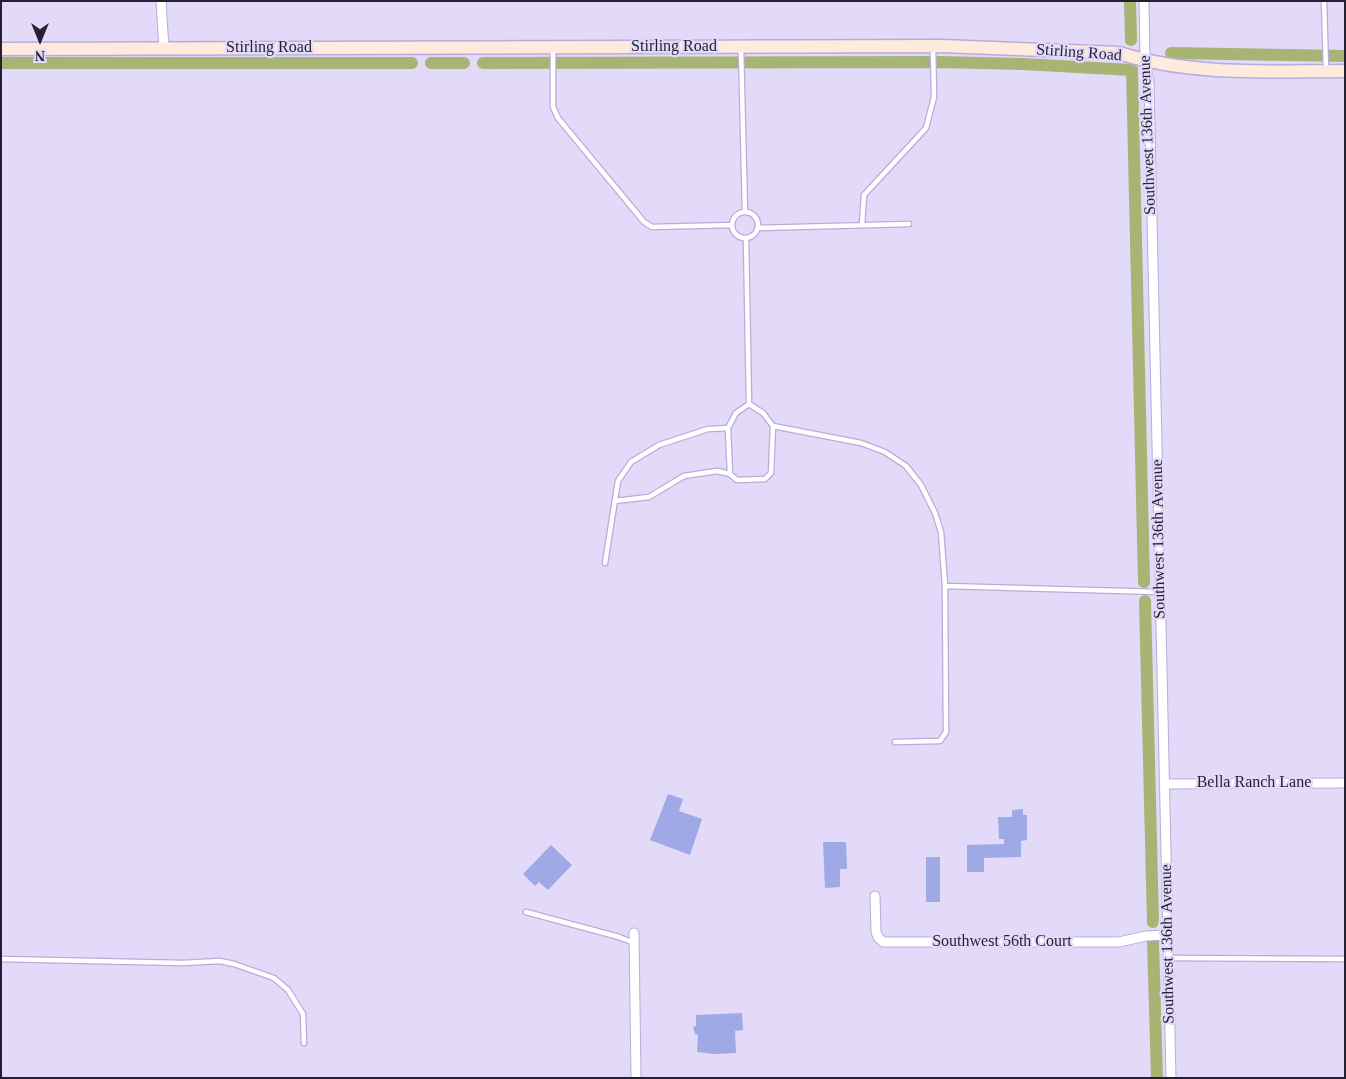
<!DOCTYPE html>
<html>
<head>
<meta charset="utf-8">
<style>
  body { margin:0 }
  #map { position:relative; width:1346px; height:1079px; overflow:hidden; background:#e2daf8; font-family:"Times New Roman",serif }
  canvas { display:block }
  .frame { position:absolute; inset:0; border:2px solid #241f31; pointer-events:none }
  .north { position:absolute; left:15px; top:15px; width:50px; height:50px; -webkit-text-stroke:4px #e2daf8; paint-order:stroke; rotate:180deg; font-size:14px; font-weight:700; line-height:20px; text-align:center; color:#241f31 }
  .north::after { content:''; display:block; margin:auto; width:18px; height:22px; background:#241f31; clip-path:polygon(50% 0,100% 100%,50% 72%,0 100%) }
</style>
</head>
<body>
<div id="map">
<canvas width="1346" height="1079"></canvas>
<div class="frame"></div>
<div class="north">N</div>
</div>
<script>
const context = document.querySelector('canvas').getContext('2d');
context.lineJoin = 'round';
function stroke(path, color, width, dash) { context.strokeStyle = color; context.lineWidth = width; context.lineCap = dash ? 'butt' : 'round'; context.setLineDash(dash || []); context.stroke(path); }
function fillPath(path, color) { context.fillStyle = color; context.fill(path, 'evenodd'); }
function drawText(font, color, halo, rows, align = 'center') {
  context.font = font + ' "Times New Roman",serif'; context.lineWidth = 4.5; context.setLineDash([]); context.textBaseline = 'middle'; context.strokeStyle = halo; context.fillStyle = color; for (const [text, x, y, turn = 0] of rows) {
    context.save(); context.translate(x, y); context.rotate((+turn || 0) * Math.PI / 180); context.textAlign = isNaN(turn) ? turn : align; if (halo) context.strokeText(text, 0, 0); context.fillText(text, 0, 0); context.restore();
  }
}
stroke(new Path2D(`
  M 1130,1 L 1131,40
  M 1171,53 L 1345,56
  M 1,63 L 412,63
  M 431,63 L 464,63
  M 483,63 L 939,62 L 1023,64 L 1132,70 L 1144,582
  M 1145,601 L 1153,922
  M 1153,941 L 1157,1078`), '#a8b473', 12);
fillPath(new Path2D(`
  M 668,794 L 683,799 L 679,811 L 702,819 L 690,855 L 650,840 Z
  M 1023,809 L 1023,815 L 1027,815 L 1027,840 L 1021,841 L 1021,857 L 984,858 L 984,872 L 967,872 L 967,845 L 1004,844 L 1004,839 L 999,839 L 998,817 L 1012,817 L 1012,810 Z
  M 823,842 L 846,842 L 847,869 L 840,869 L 840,887 L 825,888 Z
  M 551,845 L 572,865 L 548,890 L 539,882 L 535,886 L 523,874 Z
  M 926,857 L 940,857 L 940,902 L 926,902 Z
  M 742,1013 L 743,1030 L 735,1031 L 736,1053 L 714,1054 L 697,1052 L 698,1035 L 695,1034 L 693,1027 L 696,1026 L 696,1015 Z`), '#9fa9e5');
const lane = new Path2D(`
  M 1324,1 L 1326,70
  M 553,48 L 553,107 L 558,118 L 644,222 L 652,227 L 732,225
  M 741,49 L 745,212
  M732 225a13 13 0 1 1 26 0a13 13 0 1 1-26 0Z
  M 862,224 L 864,195 L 926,128 L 934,97 L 933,48
  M 758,228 L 909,224
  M 746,238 L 749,404
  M 749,404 L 763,413 L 773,426 L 771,473 L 765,479 L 737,480 L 730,474 L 728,428 L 736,413 Z
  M 773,426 L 861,443 L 885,452 L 906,466 L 921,485 L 935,513 L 941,532 L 945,586
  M 615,501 L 649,497 L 684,476 L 717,471 L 730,474
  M 605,563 L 618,481 L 631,462 L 659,445 L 708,429 L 728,428
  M 895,742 L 940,741 L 946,732 L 945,586 L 1160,592
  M 526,912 L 619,937 L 634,943
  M 1168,958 L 1345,959
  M 1,959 L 183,963 L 220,961 L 234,964 L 274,978 L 288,990 L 303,1014 L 304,1043`);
const street = new Path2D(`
  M 161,1 L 164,49
  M 1144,1 L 1145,61 L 1149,82 L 1171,1078
  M 1164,784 L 1345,783
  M 875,896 L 876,932 L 878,937 L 883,942 L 1119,942 L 1146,936 L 1167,935
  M 634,933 L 636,1078`);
const secondary = new Path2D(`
  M 1,49 L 942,46 L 1119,53 C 1191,76 1270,71 1345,71`);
stroke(lane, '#b9acdc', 7);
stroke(street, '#b9acdc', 11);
stroke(secondary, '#b9acdc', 15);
stroke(lane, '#fff', 4.5);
stroke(street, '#fff', 9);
stroke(secondary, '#feebde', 12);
drawText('16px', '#241f31', '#e2daf8', [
  ["Stirling Road",674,47],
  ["Stirling Road",269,48],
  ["Stirling Road",1079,53,4],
  ["Southwest 136th Avenue",1148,135,-92],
  ["Southwest 136th Avenue",1159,539,-91],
  ["Bella Ranch Lane",1254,783],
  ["Southwest 56th Court",1002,942],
  ["Southwest 136th Avenue",1168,944,-91]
]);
</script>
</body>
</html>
